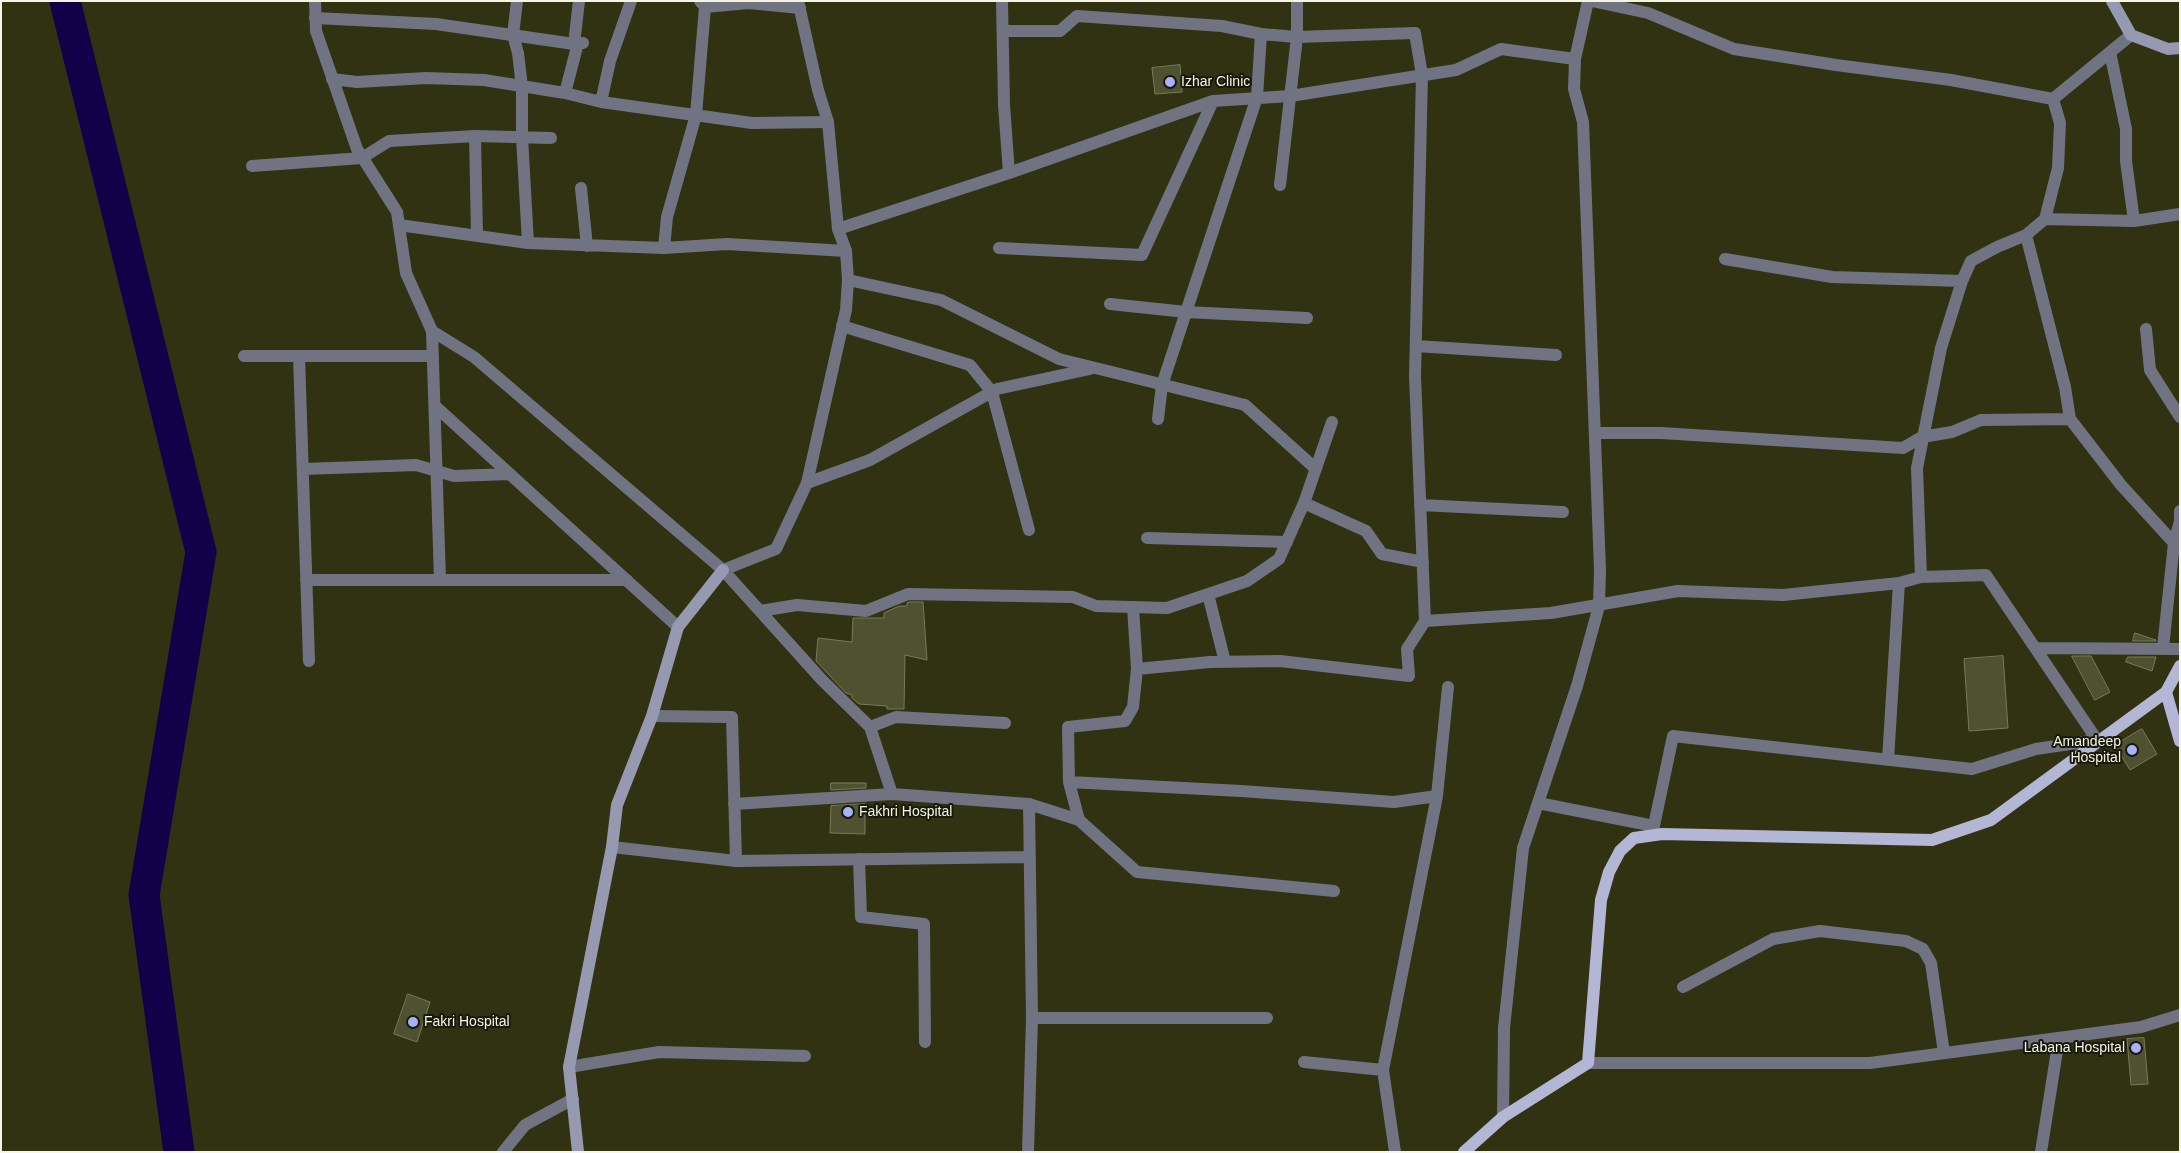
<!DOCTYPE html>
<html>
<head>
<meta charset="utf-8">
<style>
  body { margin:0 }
  #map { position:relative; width:2181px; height:1153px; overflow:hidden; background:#303212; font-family:Arial,sans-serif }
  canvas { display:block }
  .frame { position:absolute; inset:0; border:2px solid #f4f6e3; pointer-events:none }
</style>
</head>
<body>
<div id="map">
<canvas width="2181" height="1153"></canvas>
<div class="frame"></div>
</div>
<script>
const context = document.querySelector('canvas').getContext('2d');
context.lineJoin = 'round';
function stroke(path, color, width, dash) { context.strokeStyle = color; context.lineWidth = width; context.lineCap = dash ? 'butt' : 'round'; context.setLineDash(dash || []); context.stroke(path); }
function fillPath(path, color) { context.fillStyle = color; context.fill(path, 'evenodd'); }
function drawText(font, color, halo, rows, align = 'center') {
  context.font = font + ' Arial,sans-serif'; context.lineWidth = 4; context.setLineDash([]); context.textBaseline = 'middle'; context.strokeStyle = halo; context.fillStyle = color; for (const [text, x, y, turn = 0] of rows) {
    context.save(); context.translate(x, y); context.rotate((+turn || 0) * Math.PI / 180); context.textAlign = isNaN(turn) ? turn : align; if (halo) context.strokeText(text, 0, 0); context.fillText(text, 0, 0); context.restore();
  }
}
stroke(new Path2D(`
  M 65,1 L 201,552 L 144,895 L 179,1152`), '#120149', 31);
const building = new Path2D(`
  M 1180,65 L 1182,92 L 1155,94 L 1152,68 Z
  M 910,602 L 923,602 L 927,660 L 905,655 L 904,709 L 887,709 L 887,706 L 859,704 L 852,698 L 852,695 L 846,693 L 816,661 L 818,638 L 852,642 L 853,618 L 884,618 L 884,613 L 899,606 L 907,606 L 907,603 Z
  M 2135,633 L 2156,640 L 2156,641 L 2133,641 Z
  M 2003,656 L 2008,728 L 1969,731 L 1964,659 Z
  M 2072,656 L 2091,656 L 2110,692 L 2095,700 Z
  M 2128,657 L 2156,657 L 2152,671 L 2126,662 Z
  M 2142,729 L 2157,754 L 2130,770 L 2115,745 Z
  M 831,783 L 866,783 L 866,788 L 831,790 Z
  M 865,804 L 865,834 L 830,833 L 831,806 Z
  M 408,994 L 430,1002 L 417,1042 L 394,1034 Z
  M 2144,1038 L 2148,1084 L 2131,1085 L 2127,1039 Z`);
fillPath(building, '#4f5231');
stroke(building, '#787b59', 1);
stroke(new Path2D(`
  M 517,1 L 513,35 L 518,53 L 522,87 L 522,137 L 528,243
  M 1002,1 L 1004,105 L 1009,173
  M 1592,1 L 1648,13 L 1734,49 L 1836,65 L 1951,80 L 2053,99 L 2131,35
  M 705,7 L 749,3 L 800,8
  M 315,18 L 436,24 L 574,44 L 583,43
  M 1003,31 L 1060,31 L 1077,16 L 1222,26 L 1261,34 L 1297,37 L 1415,33 L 1422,75 L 1415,376 L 1425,621 L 1407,649 L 1409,676 L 1280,661 L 1210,662 L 1137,669 L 1133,607
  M 2110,52 L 2126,129 L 2126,161 L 2134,221
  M 332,79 L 357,82 L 426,78 L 484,80 L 565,93 L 601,102 L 752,123 L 828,122
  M 565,93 L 577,47 L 574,44 L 579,1
  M 2053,99 L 2060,123 L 2058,168 L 2045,219 L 2026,235 L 2065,387 L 2070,419 L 2121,485 L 2174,543
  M 601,102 L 610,61 L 631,1
  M 475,136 L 477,234
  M 252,166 L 362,158 L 389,141 L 475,136 L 551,138
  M 1280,185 L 1297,37 L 1297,1
  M 581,188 L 587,246
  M 2045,219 L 2134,221 L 2180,214
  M 399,225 L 528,243 L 664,248 L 727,244 L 846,251
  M 838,229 L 1009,173 L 1213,101 L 1290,96 L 1456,70 L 1501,49 L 1575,59
  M 664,248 L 667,217 L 696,115 L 705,7 L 700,1
  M 999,248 L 1142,255 L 1213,101
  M 1725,259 L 1832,277 L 1962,281
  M 848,280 L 941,300 L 1059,359 L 1245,405 L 1316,469
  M 1110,304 L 1186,312 L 1307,318
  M 842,326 L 970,365 L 992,392 L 1029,530
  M 2146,329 L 2150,370 L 2180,417
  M 432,331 L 440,580
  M 1416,346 L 1556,355
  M 244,356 L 433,356
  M 299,356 L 309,661
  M 435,406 L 678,627
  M 1158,419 L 1162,385 L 1257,97 L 1261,34
  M 1595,433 L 1661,433 L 1903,448 L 1922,437 L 1952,432 L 1981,420 L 2070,419
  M 303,469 L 416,465 L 454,476 L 510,474
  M 807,483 L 870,460 L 997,389 L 1090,369
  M 1304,503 L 1366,531 L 1382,554 L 1423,562
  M 1420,505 L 1563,512
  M 1147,538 L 1287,542
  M 723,570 L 822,680 L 870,727 L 892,794
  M 1921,577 L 1917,468 L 1941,348 L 1962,281 L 1971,261 L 1997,247 L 2026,235
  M 306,580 L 627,580
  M 1208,594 L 1225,662
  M 760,611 L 797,605 L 866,611 L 908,594 L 1073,597 L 1096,606 L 1167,608 L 1247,581 L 1279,559 L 1304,503 L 1332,422
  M 1425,621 L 1551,613 L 1678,591 L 1783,595 L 1899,583 L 1921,577 L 1986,575 L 2097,740 L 2036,749 L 1972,769 L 1673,736 L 1652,835
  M 2036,648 L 2180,649
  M 2163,648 L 2174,543 L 2180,521 L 2180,511
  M 652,716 L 732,717 L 736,861
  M 870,727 L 896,717 L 1005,723
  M 1888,760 L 1899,583
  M 1069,782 L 1241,791 L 1394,802 L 1437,796
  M 1538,803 L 1654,826
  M 734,804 L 892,794 L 1029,804 L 1079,820 L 1069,782 L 1068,727 L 1125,721 L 1133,707 L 1137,669
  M 1079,820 L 1137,872 L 1334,891
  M 859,859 L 861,917 L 924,924 L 925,1042
  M 1683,987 L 1773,939 L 1820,931 L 1906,941 L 1923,949 L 1931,963 L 1944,1053
  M 1032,1018 L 1267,1018
  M 1304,1062 L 1383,1070
  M 569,1067 L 659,1052 L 805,1056
  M 503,1152 L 525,1125 L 573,1099
  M 1395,1152 L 1383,1070 L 1437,796 L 1448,687
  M 2041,1152 L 2059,1038`), '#727382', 12);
stroke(new Path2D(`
  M 315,1 L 316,31 L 357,149 L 397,212 L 406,273 L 432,331 L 474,357 L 723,570 L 776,549 L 807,483 L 846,310 L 848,280 L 846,251 L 838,229 L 828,122 L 818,90 L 798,1
  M 612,847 L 736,861 L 1030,857
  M 1588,1063 L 1870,1063 L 2141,1027 L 2180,1015
  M 1503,1117 L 1504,1028 L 1523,848 L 1577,686 L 1599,606 L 1600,570 L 1583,122 L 1574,89 L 1575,59 L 1588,1
  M 1028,1152 L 1032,1018 L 1029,804`), '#727382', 12);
stroke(new Path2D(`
  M 2112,1 L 2131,35 L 2168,49 L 2180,48
  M 578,1152 L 569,1067 L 612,847 L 617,805 L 652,716 L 678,627 L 723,570`), '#9699b0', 12);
stroke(new Path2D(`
  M 2166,692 L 2180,741
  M 1464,1152 L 1503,1117 L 1588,1063 L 1601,900 L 1609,872 L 1620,851 L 1634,838 L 1662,834 L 1932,840 L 1991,820 L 2166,692 L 2180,666`), '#b3b6d4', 12);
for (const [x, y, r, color] of [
  [1170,82,6,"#a9b0fc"],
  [2132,750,6,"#a9b0fc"],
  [848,812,6,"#a9b0fc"],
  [413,1022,6,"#a9b0fc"],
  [2136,1048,6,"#a9b0fc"]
]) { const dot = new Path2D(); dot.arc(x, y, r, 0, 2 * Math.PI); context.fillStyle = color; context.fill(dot); stroke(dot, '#18190b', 2); }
drawText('14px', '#f4f6e3', '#18190b', [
  ["Izhar Clinic",1181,82],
  ["Amandeep",2121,742,"right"],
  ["Hospital",2121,758,"right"],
  ["Fakhri Hospital",859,812],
  ["Fakri Hospital",424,1022],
  ["Labana Hospital",2125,1048,"right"]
], 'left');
</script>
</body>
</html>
